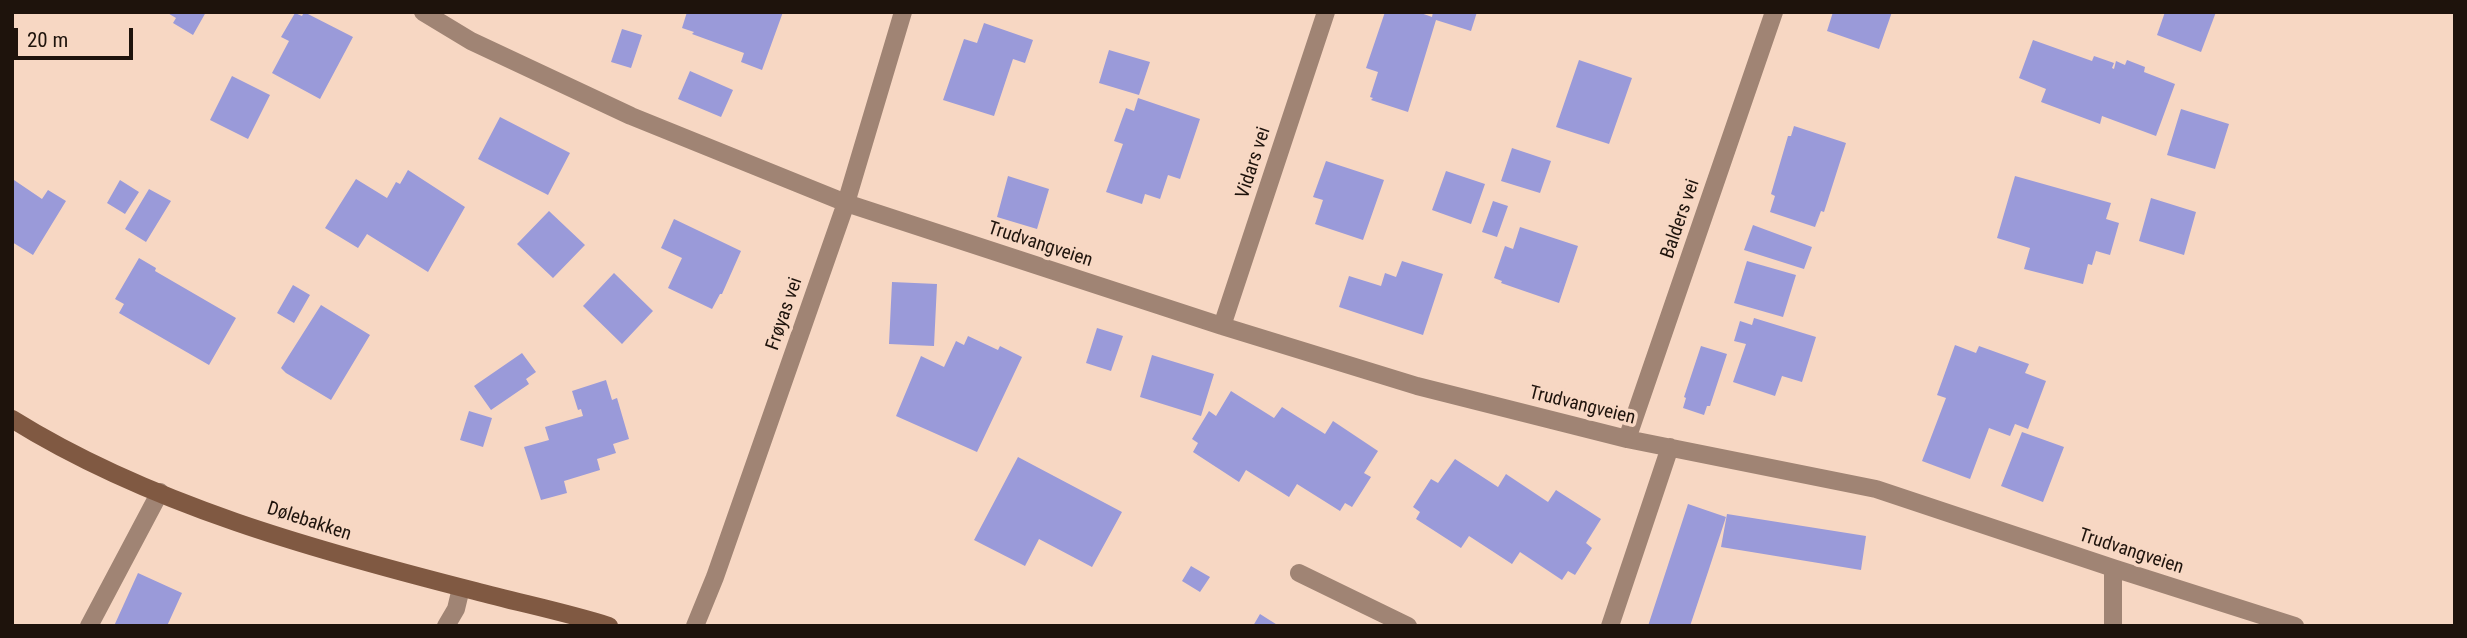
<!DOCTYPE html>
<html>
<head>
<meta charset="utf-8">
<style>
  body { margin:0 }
  #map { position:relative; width:2467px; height:638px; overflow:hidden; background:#f7d7c3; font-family:"Roboto Condensed",sans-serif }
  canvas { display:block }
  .frame { position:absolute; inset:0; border:14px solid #1e130c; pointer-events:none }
  .scale { position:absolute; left:14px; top:28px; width:119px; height:32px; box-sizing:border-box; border:4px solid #1e130c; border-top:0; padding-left:9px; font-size:21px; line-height:24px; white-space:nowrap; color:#1e130c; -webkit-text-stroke:5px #f7d7c3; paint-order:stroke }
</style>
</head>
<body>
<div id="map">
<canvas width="2467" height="638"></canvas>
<div class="frame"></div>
<div class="scale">20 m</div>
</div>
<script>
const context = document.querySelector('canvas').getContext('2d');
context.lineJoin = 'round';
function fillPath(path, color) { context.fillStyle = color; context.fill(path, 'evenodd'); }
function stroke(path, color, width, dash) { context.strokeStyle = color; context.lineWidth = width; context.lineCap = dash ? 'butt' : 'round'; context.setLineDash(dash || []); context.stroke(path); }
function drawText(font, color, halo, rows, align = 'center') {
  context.font = font + ' "Roboto Condensed",sans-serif'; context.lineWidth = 7; context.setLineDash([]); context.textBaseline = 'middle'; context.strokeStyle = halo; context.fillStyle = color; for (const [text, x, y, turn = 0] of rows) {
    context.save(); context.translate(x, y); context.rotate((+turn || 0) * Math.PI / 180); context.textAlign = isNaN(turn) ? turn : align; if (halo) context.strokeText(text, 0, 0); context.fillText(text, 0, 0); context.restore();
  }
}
fillPath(new Path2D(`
  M 166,12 L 206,12 L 193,35 L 173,23 L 176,18 Z
  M 304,12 L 353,37 L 320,99 L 272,73 L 289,41 L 281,37 L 295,13 L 302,16 Z
  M 687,12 L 783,12 L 762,70 L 741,62 L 744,53 L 692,34 L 694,32 L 682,28 Z
  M 1385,12 L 1418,12 L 1432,17 L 1433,12 L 1477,12 L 1471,31 L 1436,20 L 1408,112 L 1371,100 L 1373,98 L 1370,97 L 1378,72 L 1366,68 Z
  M 1833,12 L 1892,12 L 1879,49 L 1827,31 Z
  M 2165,12 L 2216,12 L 2201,52 L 2157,35 Z
  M 984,23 L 1033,40 L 1025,63 L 1013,59 L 994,116 L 943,100 L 964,39 L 977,43 Z
  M 622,29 L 642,35 L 631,68 L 611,62 Z
  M 2033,40 L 2092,61 L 2094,56 L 2114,63 L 2112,68 L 2114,69 L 2116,61 L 2125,65 L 2127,60 L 2145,67 L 2144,72 L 2175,84 L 2156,136 L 2102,116 L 2100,124 L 2041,102 L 2046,89 L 2019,78 Z
  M 1109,50 L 1150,62 L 1139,95 L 1099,83 Z
  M 1579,60 L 1632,78 L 1609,144 L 1556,127 Z
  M 690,71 L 733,90 L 721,117 L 678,99 Z
  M 232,76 L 270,95 L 248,139 L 210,120 Z
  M 1138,98 L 1200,119 L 1180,179 L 1168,175 L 1160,199 L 1145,194 L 1142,204 L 1106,192 L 1123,144 L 1114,141 L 1126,108 L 1134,111 Z
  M 2181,109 L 2229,124 L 2215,169 L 2167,155 Z
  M 500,117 L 570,153 L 548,195 L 478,159 Z
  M 1794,126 L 1846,143 L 1824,212 L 1821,211 L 1815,227 L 1770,212 L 1775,196 L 1771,194 L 1788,136 L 1791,136 Z
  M 1512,148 L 1551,161 L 1540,193 L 1501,181 Z
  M 1326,161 L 1384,180 L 1363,240 L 1315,224 L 1323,200 L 1313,197 Z
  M 408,170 L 465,207 L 428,272 L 367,234 L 358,248 L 325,228 L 356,179 L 387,198 L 396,182 L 400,184 Z
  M 1446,171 L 1485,184 L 1471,224 L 1432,210 Z
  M 1008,176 L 1049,189 L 1037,229 L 997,217 Z
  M 2015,176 L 2111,203 L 2106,219 L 2119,223 L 2110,255 L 2096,251 L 2092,265 L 2088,264 L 2083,284 L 2024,269 L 2030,248 L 1997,238 Z
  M 14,180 L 42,199 L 48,190 L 66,201 L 33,255 L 12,242 Z
  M 120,180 L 139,192 L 125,214 L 107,203 Z
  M 149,189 L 171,201 L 146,242 L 125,229 Z
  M 2151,198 L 2196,212 L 2184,255 L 2139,241 Z
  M 1493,201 L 1508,206 L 1497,237 L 1482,232 Z
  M 549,211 L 585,245 L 553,278 L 517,244 Z
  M 674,219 L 741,251 L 722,294 L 720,294 L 712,309 L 668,288 L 682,258 L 661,248 Z
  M 1753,225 L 1812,247 L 1804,269 L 1744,250 Z
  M 1520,227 L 1578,246 L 1559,303 L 1501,283 L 1502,281 L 1494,278 L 1505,246 L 1513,249 Z
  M 139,258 L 156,268 L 155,271 L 236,318 L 209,365 L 119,313 L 124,304 L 115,299 Z
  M 1402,261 L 1443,274 L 1423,335 L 1339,307 L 1349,276 L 1381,286 L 1385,273 L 1396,277 Z
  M 1747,261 L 1796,275 L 1783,317 L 1734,303 Z
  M 614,273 L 653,311 L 622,344 L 583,306 Z
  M 892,282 L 937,284 L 934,346 L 889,344 Z
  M 293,285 L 310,295 L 294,323 L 277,313 Z
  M 321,305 L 370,335 L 331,400 L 286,373 L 281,368 Z
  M 1754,318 L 1816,337 L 1802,382 L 1782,376 L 1775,396 L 1733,382 L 1746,344 L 1734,341 L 1740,321 L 1752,325 Z
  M 1097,328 L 1123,336 L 1111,371 L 1086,363 Z
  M 968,336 L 998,350 L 1000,346 L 1022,357 L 977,452 L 896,416 L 921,356 L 944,367 L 956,341 L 964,345 Z
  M 1955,345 L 1976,353 L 1979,346 L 2029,364 L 2025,373 L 2046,381 L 2028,429 L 2015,424 L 2010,436 L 1989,428 L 1970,479 L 1922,461 L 1946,398 L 1937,395 Z
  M 1701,346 L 1727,354 L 1710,406 L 1707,406 L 1704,415 L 1683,408 L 1686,398 L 1684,397 Z
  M 522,353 L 536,372 L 526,379 L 529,384 L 491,410 L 474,386 Z
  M 1152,355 L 1214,374 L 1201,416 L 1140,397 Z
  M 606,380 L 612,400 L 617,398 L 629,439 L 613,444 L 616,453 L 597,459 L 600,470 L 564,481 L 567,493 L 541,500 L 524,447 L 549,440 L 545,427 L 583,416 L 581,409 L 578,410 L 572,391 Z
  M 1231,391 L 1274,418 L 1282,407 L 1325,434 L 1333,421 L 1378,451 L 1364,473 L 1371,477 L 1352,507 L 1345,503 L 1340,511 L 1297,484 L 1289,497 L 1246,470 L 1239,482 L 1193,452 L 1198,443 L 1192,439 L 1209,411 L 1216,416 Z
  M 469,411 L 492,418 L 483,447 L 460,440 Z
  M 2022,432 L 2064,447 L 2043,502 L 2001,486 Z
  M 1018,457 L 1122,512 L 1092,567 L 1039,539 L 1025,566 L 974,540 Z
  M 1455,459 L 1498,487 L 1506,474 L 1548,502 L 1556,490 L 1601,519 L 1586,543 L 1592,548 L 1575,575 L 1568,571 L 1562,580 L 1520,552 L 1512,564 L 1469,536 L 1461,548 L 1416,519 L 1420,512 L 1413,507 L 1431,479 L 1438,483 Z
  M 1688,504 L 1726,517 L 1709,569 L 1690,626 L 1648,626 Z
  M 1727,514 L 1866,536 L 1861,570 L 1721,547 Z
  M 1191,566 L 1210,577 L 1200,592 L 1182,581 Z
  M 138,573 L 182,593 L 167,626 L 114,626 Z
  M 1260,614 L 1279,626 L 1253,626 Z`), '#9a9ad9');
stroke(new Path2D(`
  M 1299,573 L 1408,626
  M 89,626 L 160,492
  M 446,626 L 456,609 L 461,588`), '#a08474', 18);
stroke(new Path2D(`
  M 423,12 L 471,41 L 631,116 L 846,203 L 1222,326 L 1417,386 L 1627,439 L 1876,489 L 2113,568 L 2295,626
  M 1222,326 L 1326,12
  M 1627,439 L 1774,12
  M 695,626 L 715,577 L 846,203 L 903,12
  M 1610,626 L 1670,447
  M 2113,626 L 2113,568`), '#a08474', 18);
stroke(new Path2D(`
  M 12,419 C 150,505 318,551 475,591 C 519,603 565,612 609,626`), '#805942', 18);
drawText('19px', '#1e130c', '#f7d7c3', [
  ["Vidars vei",1254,163,-72],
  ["Balders vei",1681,219,-71],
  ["Trudvangveien",1040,245,18],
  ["Frøyas vei",785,314,-71],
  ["Trudvangveien",1582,406,14],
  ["Dølebakken",309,522,18],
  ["Trudvangveien",2131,552,18]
]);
</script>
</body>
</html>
